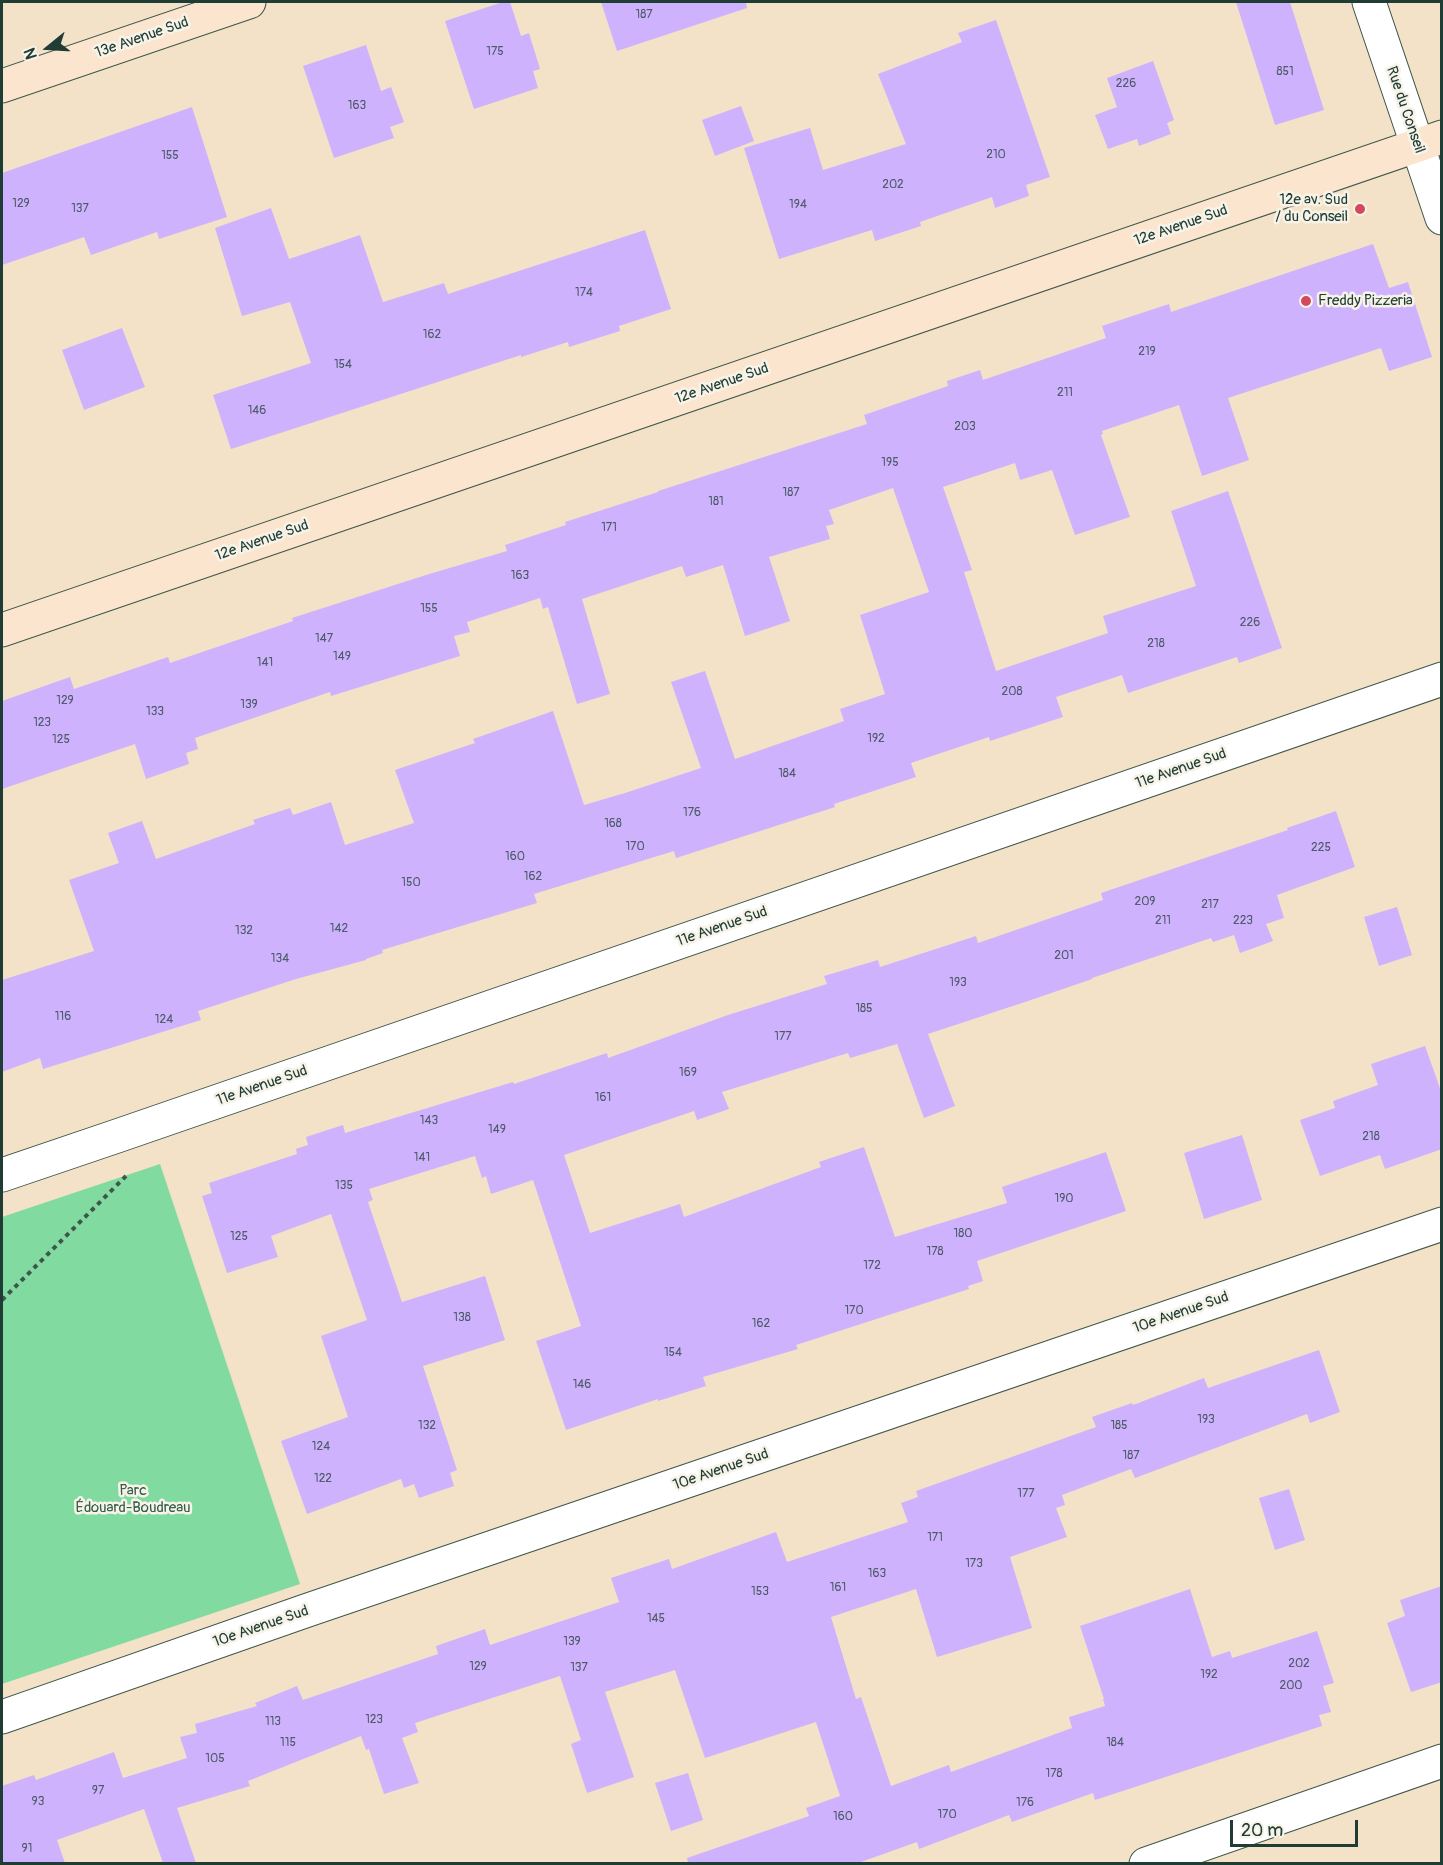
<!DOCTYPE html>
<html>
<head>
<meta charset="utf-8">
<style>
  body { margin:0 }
  #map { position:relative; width:1443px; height:1865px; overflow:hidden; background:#f3e2c7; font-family:Pangolin,sans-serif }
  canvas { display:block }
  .frame { position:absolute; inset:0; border:3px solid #1f3d34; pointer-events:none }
  .north { position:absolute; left:18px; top:18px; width:60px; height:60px; -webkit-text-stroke:4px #f7f3e8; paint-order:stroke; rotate:252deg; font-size:16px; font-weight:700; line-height:24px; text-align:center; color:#1f3d34 }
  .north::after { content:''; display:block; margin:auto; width:21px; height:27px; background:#1f3d34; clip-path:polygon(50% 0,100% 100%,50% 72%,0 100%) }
  .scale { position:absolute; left:1230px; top:1820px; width:128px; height:27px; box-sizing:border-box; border:3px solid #1f3d34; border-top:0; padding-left:8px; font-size:18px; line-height:21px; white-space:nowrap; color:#1f3d34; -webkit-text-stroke:4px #f7f3e8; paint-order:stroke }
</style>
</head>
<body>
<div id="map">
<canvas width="1443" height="1865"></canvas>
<div class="frame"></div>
<div class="north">N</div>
<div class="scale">20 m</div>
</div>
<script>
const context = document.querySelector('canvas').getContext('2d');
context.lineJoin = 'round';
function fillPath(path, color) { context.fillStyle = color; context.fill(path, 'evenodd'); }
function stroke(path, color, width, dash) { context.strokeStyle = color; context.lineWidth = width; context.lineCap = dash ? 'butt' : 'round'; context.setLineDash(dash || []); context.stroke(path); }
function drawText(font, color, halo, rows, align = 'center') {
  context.font = font + ' Pangolin,sans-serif'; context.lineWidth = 5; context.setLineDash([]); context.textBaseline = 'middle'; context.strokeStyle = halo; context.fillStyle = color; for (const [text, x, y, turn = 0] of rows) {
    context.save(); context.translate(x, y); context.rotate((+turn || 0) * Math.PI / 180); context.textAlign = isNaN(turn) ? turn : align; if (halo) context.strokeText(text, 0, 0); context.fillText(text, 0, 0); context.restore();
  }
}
fillPath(new Path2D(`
  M 160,1164 L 300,1584 L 2,1684 L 2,1217 Z`), '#81da9f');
fillPath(new Path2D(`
  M 503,2 L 510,2 L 521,36 L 529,33 L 540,69 L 533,71 L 538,88 L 474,109 L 445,21 Z
  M 601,2 L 746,2 L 747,8 L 617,51 Z
  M 1236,2 L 1290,2 L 1324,110 L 1275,125 Z
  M 996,20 L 1050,177 L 1026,185 L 1029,196 L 995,208 L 992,197 L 920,222 L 921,226 L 875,241 L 872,230 L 779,259 L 744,148 L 810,128 L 823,170 L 906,144 L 878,74 L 962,42 L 958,33 Z
  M 366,45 L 381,91 L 391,87 L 404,122 L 390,127 L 394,138 L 334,158 L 303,66 Z
  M 1153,61 L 1174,120 L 1167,123 L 1171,134 L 1139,146 L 1137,139 L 1108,149 L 1095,115 L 1117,107 L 1107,78 Z
  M 741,106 L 754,141 L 715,156 L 702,120 Z
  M 192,107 L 227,217 L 159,239 L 157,232 L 91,255 L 84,237 L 2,265 L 2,173 Z
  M 271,208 L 289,259 L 360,235 L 383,302 L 444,283 L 448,294 L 645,230 L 671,309 L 619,326 L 620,331 L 569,347 L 568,342 L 521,357 L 521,355 L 231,449 L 213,395 L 311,363 L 290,302 L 242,316 L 215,228 Z
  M 1373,244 L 1389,288 L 1408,282 L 1432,357 L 1389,371 L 1381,348 L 1228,398 L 1249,460 L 1202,476 L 1179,405 L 1102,431 L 1103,434 L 1101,435 L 1130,517 L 1075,535 L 1052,470 L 1020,480 L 1015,463 L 943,487 L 972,570 L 964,572 L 996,671 L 1108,633 L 1103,616 L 1196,586 L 1171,511 L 1228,491 L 1282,648 L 1239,663 L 1237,657 L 1128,693 L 1122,675 L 1056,697 L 1063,717 L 990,741 L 989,737 L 911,763 L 916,777 L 834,804 L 835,807 L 676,858 L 674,851 L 534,894 L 537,903 L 382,950 L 383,953 L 366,959 L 366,960 L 296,979 L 198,1011 L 201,1020 L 43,1069 L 40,1058 L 2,1072 L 2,980 L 94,951 L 69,880 L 119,863 L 108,833 L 142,821 L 156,859 L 255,824 L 253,820 L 290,808 L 293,815 L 331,802 L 345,845 L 414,823 L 395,770 L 475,743 L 473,739 L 553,711 L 584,805 L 625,793 L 701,768 L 671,682 L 705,671 L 735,759 L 844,721 L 840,709 L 885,694 L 860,615 L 929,592 L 893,488 L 829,510 L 834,524 L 826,526 L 830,539 L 769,557 L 790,621 L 745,636 L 723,565 L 686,577 L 682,566 L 582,599 L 610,694 L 577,704 L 548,607 L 543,609 L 540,598 L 467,622 L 470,632 L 454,636 L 460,656 L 331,696 L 330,692 L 195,738 L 198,749 L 186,753 L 189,764 L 146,779 L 135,744 L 2,789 L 2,701 L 70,677 L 74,689 L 168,657 L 170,663 L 293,621 L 292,618 L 426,575 L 507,551 L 505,545 L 566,525 L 565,522 L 658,492 L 658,491 L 867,424 L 864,415 L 948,386 L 947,381 L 980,370 L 983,380 L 1106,338 L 1102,326 L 1169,304 L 1171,312 Z
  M 122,328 L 145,387 L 84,410 L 62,350 Z
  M 1336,811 L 1355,867 L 1277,895 L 1284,918 L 1266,924 L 1273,941 L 1240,953 L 1234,935 L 1213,942 L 1211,938 L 1092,978 L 1092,979 L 1034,999 L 928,1034 L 955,1106 L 924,1118 L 897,1044 L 850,1058 L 848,1053 L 722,1092 L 729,1109 L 697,1120 L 694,1111 L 564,1155 L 590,1233 L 680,1204 L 684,1217 L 821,1167 L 819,1162 L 864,1147 L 895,1237 L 1007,1203 L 1002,1187 L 1106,1152 L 1126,1211 L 977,1261 L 983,1281 L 968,1286 L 969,1289 L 796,1345 L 798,1349 L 703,1377 L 706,1386 L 658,1401 L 658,1399 L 566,1430 L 536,1341 L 581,1326 L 533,1180 L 491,1194 L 486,1176 L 482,1178 L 475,1156 L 369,1189 L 373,1200 L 368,1202 L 402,1302 L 485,1276 L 505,1340 L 423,1366 L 457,1470 L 450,1473 L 454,1486 L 419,1498 L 414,1484 L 404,1488 L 401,1479 L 307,1514 L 281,1441 L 348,1417 L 321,1336 L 367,1320 L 331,1214 L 271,1236 L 278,1257 L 227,1273 L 202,1196 L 212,1193 L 209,1183 L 297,1154 L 296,1149 L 308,1145 L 306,1137 L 343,1125 L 345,1133 L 513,1082 L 514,1084 L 607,1053 L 608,1058 L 728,1015 L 827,984 L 824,976 L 878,960 L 880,967 L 976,936 L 978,943 L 1103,900 L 1101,893 L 1288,830 L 1287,828 Z
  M 1397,907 L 1412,955 L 1379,966 L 1364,917 Z
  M 1425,1046 L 1442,1094 L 1442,1149 L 1385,1169 L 1380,1155 L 1320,1176 L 1300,1120 L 1335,1108 L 1333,1101 L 1378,1085 L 1371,1064 Z
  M 1242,1135 L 1262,1200 L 1204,1219 L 1184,1153 Z
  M 1319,1350 L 1340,1412 L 1310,1423 L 1307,1414 L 1135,1478 L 1131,1469 L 1062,1495 L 1065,1505 L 1056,1508 L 1067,1537 L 1010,1557 L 1032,1628 L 937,1657 L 916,1589 L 831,1617 L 856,1699 L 861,1697 L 891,1786 L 949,1765 L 951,1772 L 1072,1728 L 1069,1717 L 1105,1706 L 1103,1699 L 1104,1699 L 1080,1626 L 1190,1589 L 1212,1657 L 1230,1651 L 1232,1658 L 1317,1631 L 1334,1683 L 1323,1686 L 1331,1712 L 1319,1715 L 1322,1726 L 1095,1800 L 1093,1793 L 1012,1822 L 1009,1815 L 919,1849 L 917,1842 L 858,1863 L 688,1863 L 687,1858 L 809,1816 L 806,1808 L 840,1796 L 816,1722 L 705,1758 L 675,1670 L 605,1692 L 634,1777 L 587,1793 L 571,1744 L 581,1740 L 560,1676 L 415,1723 L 418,1732 L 402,1738 L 419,1783 L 384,1794 L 369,1749 L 366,1750 L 361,1736 L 248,1781 L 250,1786 L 177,1808 L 196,1863 L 163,1863 L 144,1809 L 57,1840 L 65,1863 L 2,1863 L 2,1786 L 34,1775 L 36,1780 L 114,1752 L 123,1778 L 187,1758 L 180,1737 L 197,1733 L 195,1724 L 257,1706 L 255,1703 L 297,1686 L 303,1700 L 438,1654 L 436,1646 L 485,1629 L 490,1645 L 619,1602 L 611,1578 L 669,1559 L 672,1569 L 776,1532 L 787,1562 L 908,1522 L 901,1503 L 918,1497 L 916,1491 L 1096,1427 L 1092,1417 L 1132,1403 L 1133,1405 L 1204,1378 L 1208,1388 Z
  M 1289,1489 L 1305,1540 L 1275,1550 L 1259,1498 Z
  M 1442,1586 L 1442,1682 L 1411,1692 L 1387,1623 L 1405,1616 L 1400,1600 Z
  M 688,1773 L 703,1820 L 671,1831 L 655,1783 Z`), '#cfb2fe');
const minor = new Path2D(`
  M 2,1175 L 117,1136 L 1442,679
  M 2,1717 L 308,1610 L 1442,1224
  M 1146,1864 L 1442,1761`);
const tertiary = new Path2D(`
  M 1369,2 L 1442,218`);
const secondary = new Path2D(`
  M 2,86 L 249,2
  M 2,630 L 1442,137`);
stroke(minor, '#3f564a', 35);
stroke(tertiary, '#3f564a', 35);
stroke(secondary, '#3f564a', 35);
stroke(new Path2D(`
  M 2,1300 L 126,1176`), '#3f564a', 4, [4.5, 4.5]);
stroke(minor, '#fff', 33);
stroke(tertiary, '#fff', 33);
stroke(secondary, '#fbe5cf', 33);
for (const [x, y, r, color] of [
  [1360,209,6,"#d1495b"],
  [1306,301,6,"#d1495b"]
]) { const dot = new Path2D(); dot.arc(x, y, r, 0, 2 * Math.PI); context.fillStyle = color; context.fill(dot); stroke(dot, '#f7f3e8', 2); }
drawText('12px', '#4b5a66', null, [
  ["187",644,15],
  ["175",495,52],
  ["851",1285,72],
  ["226",1126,84],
  ["163",357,106],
  ["210",996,155],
  ["155",170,156],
  ["202",893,185],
  ["129",21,204],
  ["194",798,205],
  ["137",80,209],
  ["174",584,293],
  ["162",432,335],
  ["219",1147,352],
  ["154",343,365],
  ["211",1065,393],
  ["146",257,411],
  ["203",965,427],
  ["195",890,463],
  ["187",791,493],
  ["181",716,502],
  ["171",609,528],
  ["163",520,576],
  ["155",429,609],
  ["226",1250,623],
  ["147",324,639],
  ["218",1156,644],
  ["149",342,657],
  ["141",265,663],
  ["208",1012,692],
  ["129",65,701],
  ["139",249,705],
  ["133",155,712],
  ["123",42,723],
  ["192",876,739],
  ["125",61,740],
  ["184",787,774],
  ["176",692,813],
  ["168",613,824],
  ["170",635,847],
  ["225",1321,848],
  ["160",515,857],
  ["162",533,877],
  ["150",411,883],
  ["209",1145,902],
  ["217",1210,905],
  ["211",1163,921],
  ["223",1243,921],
  ["142",339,929],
  ["132",244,931],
  ["201",1064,956],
  ["134",280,959],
  ["193",958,983],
  ["185",864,1009],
  ["116",63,1017],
  ["124",164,1020],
  ["177",783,1037],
  ["169",688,1073],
  ["161",603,1098],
  ["143",429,1121],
  ["149",497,1130],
  ["218",1371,1137],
  ["141",422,1158],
  ["135",344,1186],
  ["190",1064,1199],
  ["180",963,1234],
  ["125",239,1237],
  ["178",935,1252],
  ["172",872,1266],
  ["170",854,1311],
  ["138",462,1318],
  ["162",761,1324],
  ["154",673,1353],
  ["146",582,1385],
  ["193",1206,1420],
  ["132",427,1426],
  ["185",1119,1426],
  ["124",321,1447],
  ["187",1131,1456],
  ["122",323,1479],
  ["177",1026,1494],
  ["171",935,1538],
  ["173",974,1564],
  ["163",877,1574],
  ["161",838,1588],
  ["153",760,1592],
  ["145",656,1619],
  ["139",572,1642],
  ["202",1299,1664],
  ["129",478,1667],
  ["137",579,1668],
  ["192",1209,1675],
  ["200",1291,1686],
  ["123",374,1720],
  ["113",273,1722],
  ["115",288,1743],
  ["184",1115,1743],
  ["105",215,1759],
  ["178",1054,1774],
  ["97",98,1791],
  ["93",38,1802],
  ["176",1025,1803],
  ["170",947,1815],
  ["160",843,1817],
  ["91",27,1849]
]);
drawText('15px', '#1f3d34', '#f7f3e8', [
  ["13e Avenue Sud",142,38,-19],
  ["Rue du Conseil",1405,110,71],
  ["12e Avenue Sud",1181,226,-19],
  ["12e Avenue Sud",722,384,-19],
  ["12e Avenue Sud",262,541,-19],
  ["11e Avenue Sud",1181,769,-19],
  ["11e Avenue Sud",722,927,-19],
  ["11e Avenue Sud",262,1086,-19],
  ["10e Avenue Sud",1181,1313,-19],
  ["10e Avenue Sud",721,1470,-19],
  ["10e Avenue Sud",261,1627,-19]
]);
drawText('15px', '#1f3d34', '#f7f3e8', [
  ["12e av. Sud",1348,200],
  ["/ du Conseil",1348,217],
  ["Freddy Pizzeria",1318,301,"left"]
], 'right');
drawText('15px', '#335c49', '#f7f3e8', [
  ["Parc",133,1491],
  ["Édouard-Boudreau",133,1508]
]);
</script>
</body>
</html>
